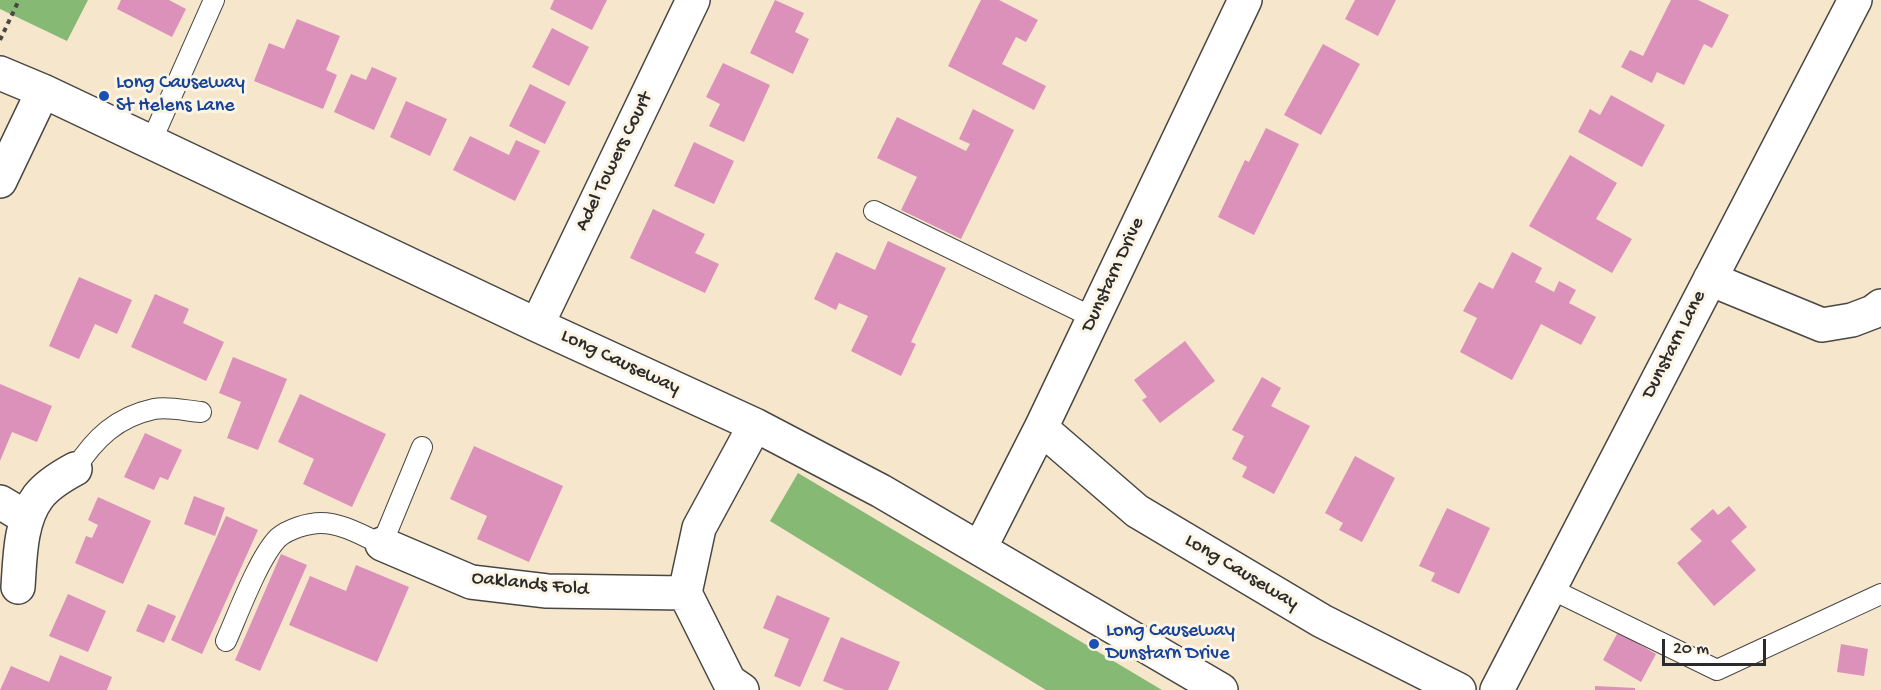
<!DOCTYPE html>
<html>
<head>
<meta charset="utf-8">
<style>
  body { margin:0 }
  #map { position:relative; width:1881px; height:690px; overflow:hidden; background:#f6e6cc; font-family:"Gochi Hand",sans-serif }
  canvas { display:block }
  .scale { position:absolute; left:1662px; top:639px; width:104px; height:27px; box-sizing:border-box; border:3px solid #2b2b2b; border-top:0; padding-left:8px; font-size:18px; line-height:21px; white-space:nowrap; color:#2b2b2b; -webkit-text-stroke:4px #fcf5e5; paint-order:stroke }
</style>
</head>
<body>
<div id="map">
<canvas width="1881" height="690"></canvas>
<div class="scale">20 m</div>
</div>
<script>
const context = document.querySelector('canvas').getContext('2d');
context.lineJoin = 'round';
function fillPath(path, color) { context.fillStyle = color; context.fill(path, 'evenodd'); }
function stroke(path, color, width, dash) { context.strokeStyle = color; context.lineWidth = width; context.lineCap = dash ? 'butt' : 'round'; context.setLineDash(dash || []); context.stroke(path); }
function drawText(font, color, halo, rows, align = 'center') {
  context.font = font + ' "Gochi Hand",sans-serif'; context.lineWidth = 6; context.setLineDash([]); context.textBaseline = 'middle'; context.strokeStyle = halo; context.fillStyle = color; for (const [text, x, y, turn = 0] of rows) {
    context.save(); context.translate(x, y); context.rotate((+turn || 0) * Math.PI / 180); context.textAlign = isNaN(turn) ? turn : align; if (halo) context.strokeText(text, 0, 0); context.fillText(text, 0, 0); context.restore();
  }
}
fillPath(new Path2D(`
  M 0,0 L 88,0 L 67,41 L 0,9 Z
  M 798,473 L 1162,690 L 1046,690 L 770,521 Z`), '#86b974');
fillPath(new Path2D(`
  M 121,0 L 169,0 L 186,9 L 172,37 L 117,9 Z
  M 554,0 L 607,0 L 592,30 L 550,9 Z
  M 775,0 L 804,13 L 795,32 L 809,39 L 793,74 L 750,53 Z
  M 981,0 L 999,0 L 1038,20 L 1026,42 L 1016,37 L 1002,64 L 1046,86 L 1034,110 L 948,66 Z
  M 1355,0 L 1396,0 L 1378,36 L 1345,19 Z
  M 1671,0 L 1698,0 L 1729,15 L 1712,48 L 1704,44 L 1684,85 L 1657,72 L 1652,83 L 1621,67 L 1630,50 L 1643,56 Z
  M 297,19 L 340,36 L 326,70 L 337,75 L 323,109 L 254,81 L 269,43 L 284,49 Z
  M 552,28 L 589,47 L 569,86 L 532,67 Z
  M 1323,44 L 1360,64 L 1321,135 L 1284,115 Z
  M 723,63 L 770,85 L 744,142 L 709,126 L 720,104 L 706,97 Z
  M 372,67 L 397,78 L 374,130 L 334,112 L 351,74 L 366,80 Z
  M 530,84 L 566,102 L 545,144 L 509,126 Z
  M 1611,95 L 1665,125 L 1642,167 L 1578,132 L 1590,109 L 1600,115 Z
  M 406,101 L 447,119 L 430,156 L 390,137 Z
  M 973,109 L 1014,130 L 961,239 L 901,210 L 917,177 L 877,158 L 897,117 L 966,151 L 970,144 L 959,139 Z
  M 1266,128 L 1299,144 L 1254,235 L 1218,217 L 1245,160 L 1249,162 Z
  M 470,136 L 509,155 L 516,140 L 540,151 L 515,201 L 453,170 Z
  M 694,142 L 734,161 L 714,204 L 674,186 Z
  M 1570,155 L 1617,183 L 1596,219 L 1632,239 L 1612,273 L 1529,226 Z
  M 653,209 L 705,234 L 695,253 L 719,264 L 705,293 L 630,258 Z
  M 888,241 L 946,268 L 911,342 L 916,344 L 901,376 L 851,351 L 868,316 L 839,303 L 836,310 L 814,299 L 836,252 L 875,270 Z
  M 1512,252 L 1542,268 L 1535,282 L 1554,292 L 1559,281 L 1576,290 L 1569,303 L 1596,317 L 1581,345 L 1541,324 L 1512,380 L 1460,352 L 1477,318 L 1463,311 L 1479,282 L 1493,289 Z
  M 79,277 L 132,300 L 117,334 L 95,324 L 79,359 L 49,346 Z
  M 155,294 L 189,309 L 183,323 L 224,342 L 206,381 L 131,347 Z
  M 1185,341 L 1215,381 L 1160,423 L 1142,400 L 1147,397 L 1134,380 Z
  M 233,357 L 287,379 L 258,450 L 227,438 L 241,402 L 219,393 Z
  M 1262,377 L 1281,388 L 1271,406 L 1310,426 L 1274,494 L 1242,477 L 1247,467 L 1232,459 L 1244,436 L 1232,430 Z
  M 0,384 L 52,406 L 37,442 L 12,432 L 0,461 Z
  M 300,394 L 386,434 L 352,507 L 303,484 L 314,459 L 278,442 Z
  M 145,433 L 182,450 L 168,480 L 160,477 L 154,490 L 124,477 Z
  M 474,446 L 563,486 L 529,562 L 477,539 L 487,516 L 450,499 Z
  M 1355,456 L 1395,478 L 1362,542 L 1339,530 L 1343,523 L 1325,513 Z
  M 194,496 L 225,508 L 215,536 L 184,524 Z
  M 98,497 L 151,521 L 123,584 L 75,563 L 86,536 L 92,538 L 98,525 L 88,520 Z
  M 1729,506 L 1747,527 L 1731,541 L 1756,570 L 1714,606 L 1677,563 L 1702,541 L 1690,529 L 1713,509 L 1718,515 Z
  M 1447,508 L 1490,528 L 1459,594 L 1431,581 L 1435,573 L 1419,566 Z
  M 226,516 L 258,530 L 202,654 L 171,640 Z
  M 281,554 L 307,565 L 260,671 L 235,660 Z
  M 356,565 L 409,587 L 377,662 L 289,625 L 310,576 L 346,591 Z
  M 68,594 L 106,611 L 88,652 L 49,636 Z
  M 777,595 L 830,618 L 800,687 L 774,676 L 789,639 L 763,628 Z
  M 148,604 L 176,616 L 164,643 L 136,631 Z
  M 1618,632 L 1656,654 L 1641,682 L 1603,660 Z
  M 841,637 L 900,662 L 888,690 L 845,690 L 823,681 Z
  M 1841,644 L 1868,649 L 1864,676 L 1837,672 Z
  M 60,655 L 112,677 L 107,690 L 0,690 L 11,666 L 49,682 Z
  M 1595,686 L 1635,688 L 1635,690 L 1595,690 Z`), '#dc91ba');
const service = new Path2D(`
  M 151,142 L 214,0
  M 874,211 L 1094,318
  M 75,469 C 95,438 117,417 154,409 C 168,406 187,411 201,412
  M 1549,588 L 1717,670 L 1881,594
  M 226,641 C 238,614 259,557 278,538 C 288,529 308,523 321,523 C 342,523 363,536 382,544 L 422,447`);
const minor = new Path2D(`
  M 0,73 L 43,91 L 537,325 L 755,425 L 881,491 L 1221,690
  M 0,181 L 43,91
  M 1710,279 L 1822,325 L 1852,320 L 1873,312 L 1881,306
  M 537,325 L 693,0
  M 1041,428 L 1137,511 L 1322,621 L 1459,690
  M 0,502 L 27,518
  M 382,544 L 471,582 L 547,591 L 685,593
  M 980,548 L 1041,428 L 1245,0
  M 18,587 C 20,558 20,521 38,497 C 47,485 62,476 75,469
  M 742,690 L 729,681 L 685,593 L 699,528 L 755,425
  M 1497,690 L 1855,0`);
stroke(service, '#494743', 22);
stroke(minor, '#494743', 36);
stroke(new Path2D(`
  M 0,40 L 19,0`), '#494743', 4, [4.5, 4.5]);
stroke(service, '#fff', 20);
stroke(minor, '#fff', 33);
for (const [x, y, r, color] of [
  [104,96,6,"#1a4fb4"],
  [1094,644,6,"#1a4fb4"]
]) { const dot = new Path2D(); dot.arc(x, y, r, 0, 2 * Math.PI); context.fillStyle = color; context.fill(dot); stroke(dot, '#fcf5e5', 2); }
drawText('20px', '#164399', '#fcf5e5', [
  ["Long Causeway",116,84],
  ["St Helens Lane",116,107],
  ["Long Causeway",1106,632],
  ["Dunstarn Drive",1106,655]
], 'left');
drawText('20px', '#2b2b2b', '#fcf5e5', [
  ["Adel Towers Court",615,162,-64],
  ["Dunstarn Drive",1114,275,-65],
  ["Dunstarn Lane",1675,345,-63],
  ["Long Causeway",620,363,25],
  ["Long Causeway",1241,573,31],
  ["Oaklands Fold",530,585,6]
]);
</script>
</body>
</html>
